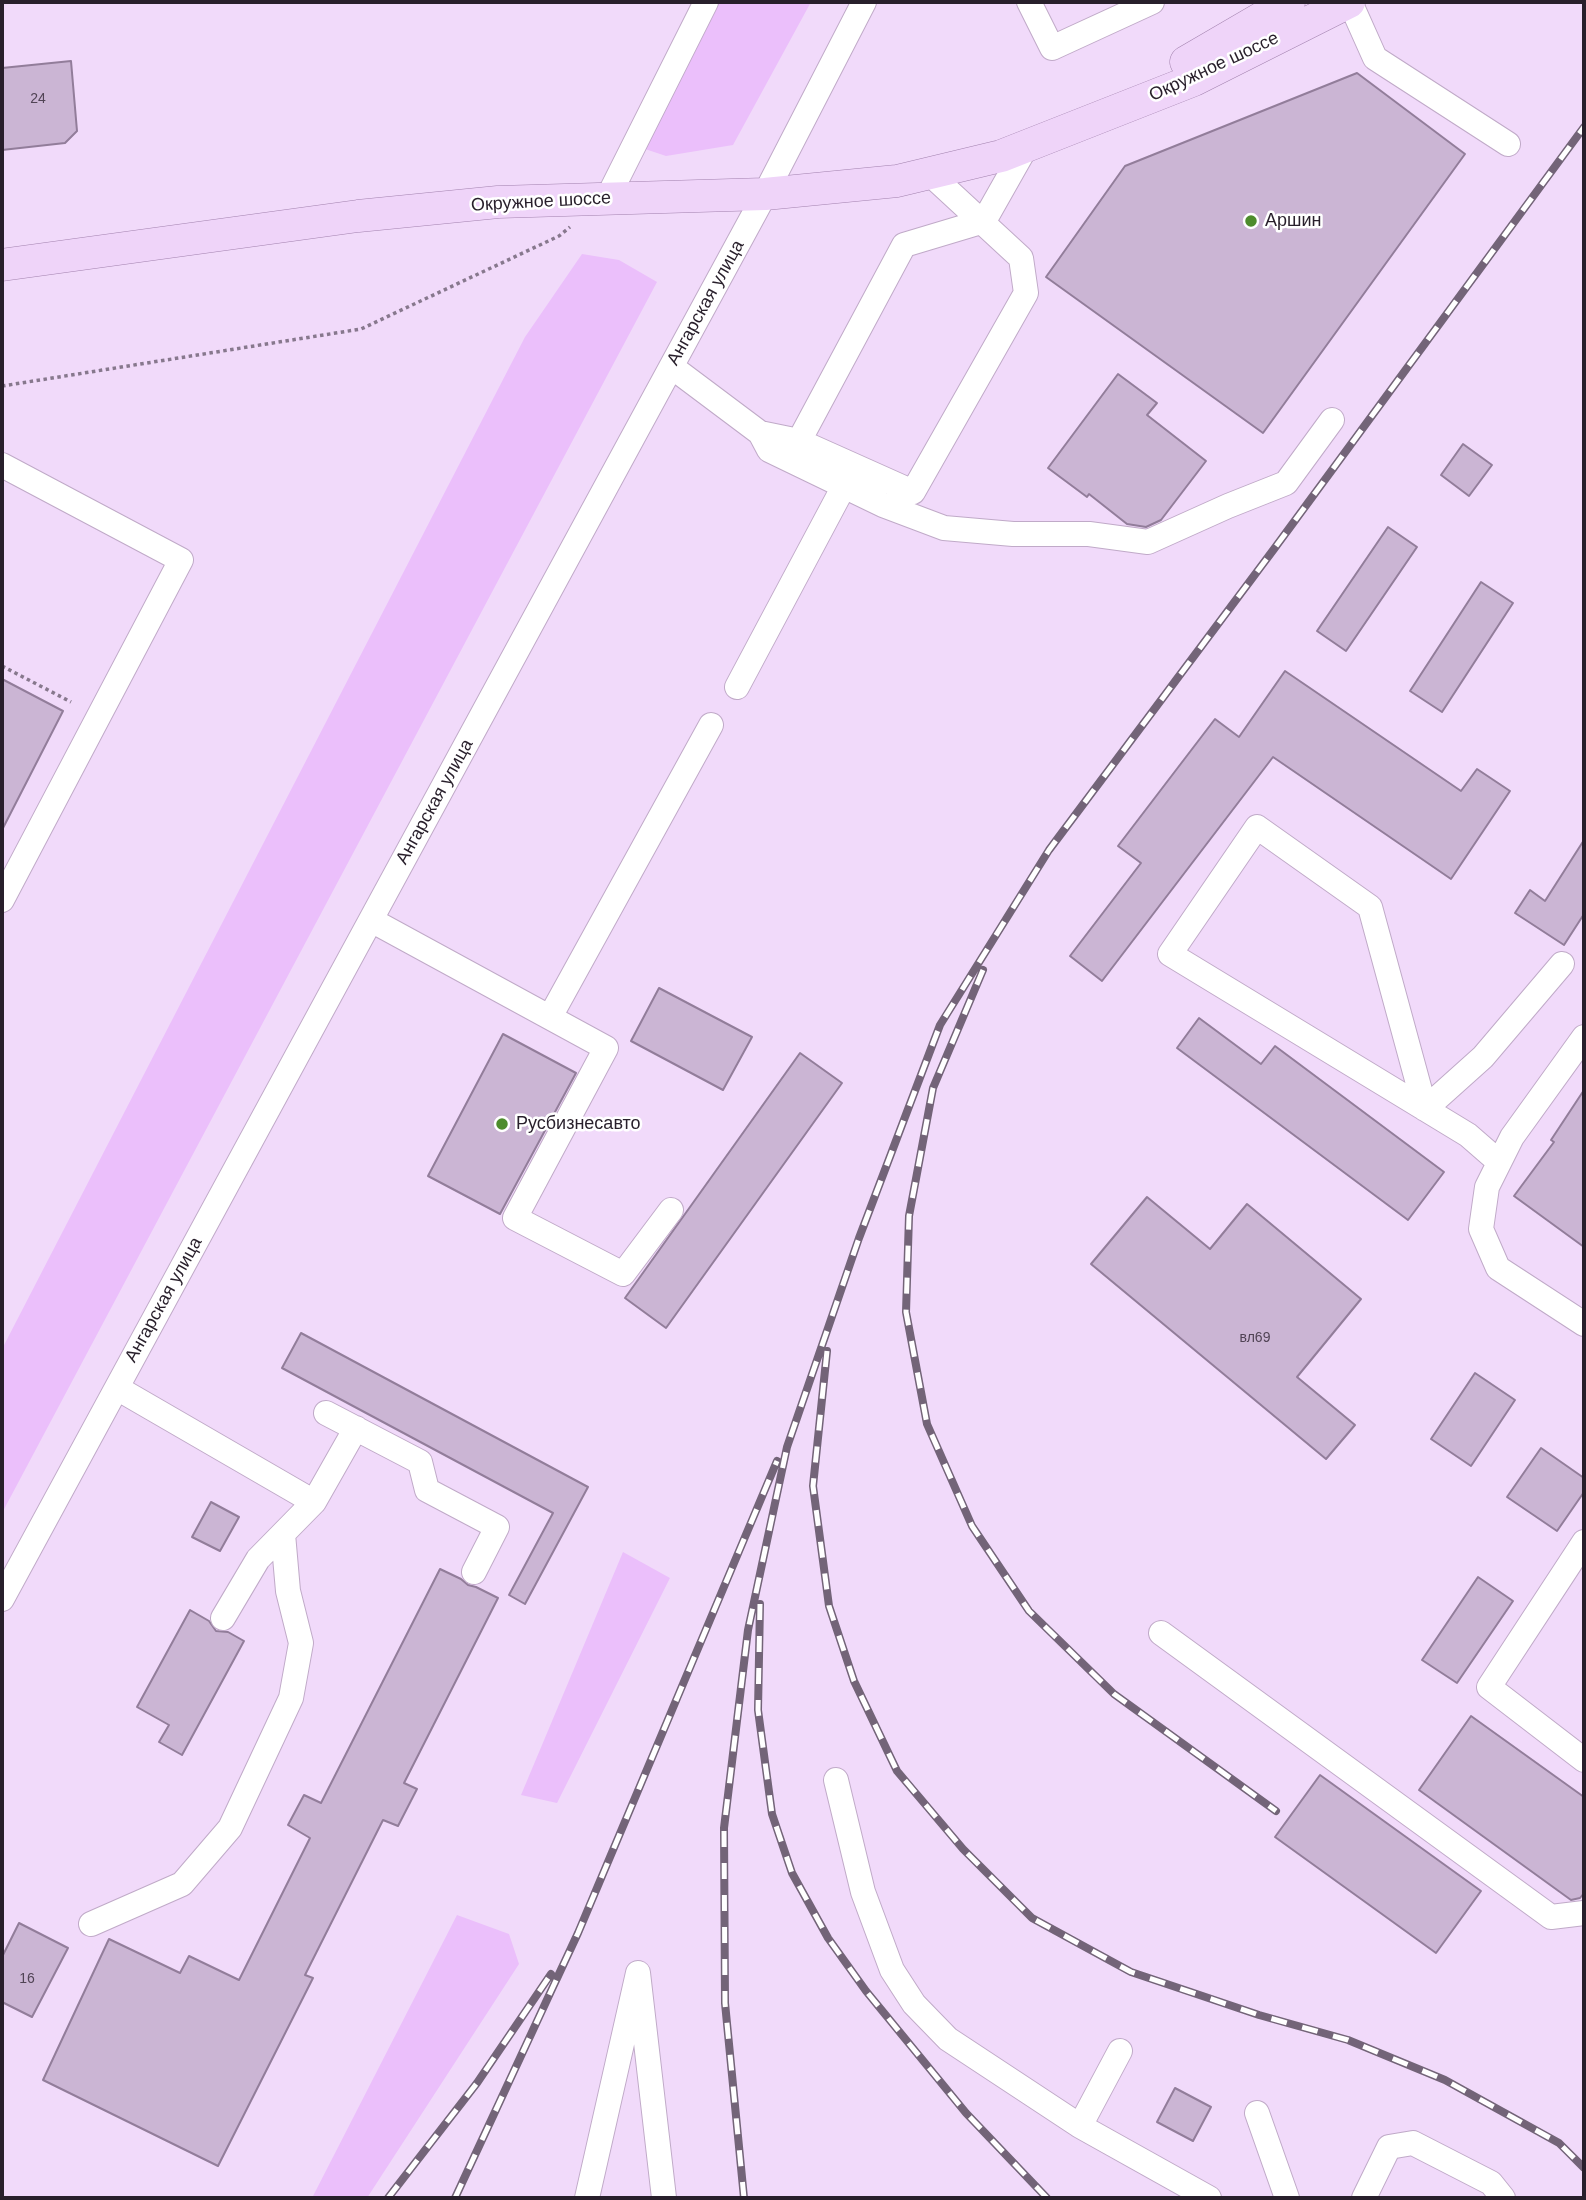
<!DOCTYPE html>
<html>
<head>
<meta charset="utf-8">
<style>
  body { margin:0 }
  #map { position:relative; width:1586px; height:2200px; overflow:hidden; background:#f1dafa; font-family:Arial,sans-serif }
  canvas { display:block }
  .frame { position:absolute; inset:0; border:4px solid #281f2b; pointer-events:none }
</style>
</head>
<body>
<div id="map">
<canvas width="1586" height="2200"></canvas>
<div class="frame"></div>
</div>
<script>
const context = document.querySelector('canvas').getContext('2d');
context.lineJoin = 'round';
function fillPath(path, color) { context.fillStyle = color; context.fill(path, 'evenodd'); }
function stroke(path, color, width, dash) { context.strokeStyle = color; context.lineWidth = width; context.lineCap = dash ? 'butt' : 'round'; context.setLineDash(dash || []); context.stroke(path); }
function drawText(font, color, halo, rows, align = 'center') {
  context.font = font + ' Arial,sans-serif'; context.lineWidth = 5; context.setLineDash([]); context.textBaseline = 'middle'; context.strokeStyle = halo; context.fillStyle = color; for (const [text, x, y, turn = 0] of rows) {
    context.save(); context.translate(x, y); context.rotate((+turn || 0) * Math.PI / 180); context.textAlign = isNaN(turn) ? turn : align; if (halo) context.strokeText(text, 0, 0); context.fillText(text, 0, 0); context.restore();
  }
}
fillPath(new Path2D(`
  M 719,2 L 811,2 L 733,145 L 666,156 L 639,147 Z
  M 582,254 L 619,260 L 657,282 L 2,1513 L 2,1349 L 525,337 Z
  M 623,1552 L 670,1578 L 557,1803 L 521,1795 Z
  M 457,1915 L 509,1934 L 519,1964 L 367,2198 L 312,2198 Z`), '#ebbffb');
const building = new Path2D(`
  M 71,61 L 77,131 L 65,143 L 2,150 L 2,68 Z
  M 1357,73 L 1465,154 L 1263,433 L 1046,277 L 1125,166 Z
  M 1118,374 L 1157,403 L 1147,415 L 1206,461 L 1161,520 L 1146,527 L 1127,524 L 1089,494 L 1087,497 L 1048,468 Z
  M 1463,444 L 1492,465 L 1469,496 L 1441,475 Z
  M 1388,527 L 1417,547 L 1346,651 L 1317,631 Z
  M 1481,582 L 1513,603 L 1442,712 L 1410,691 Z
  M 1285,671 L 1461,791 L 1477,769 L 1510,791 L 1451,879 L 1273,757 L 1102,981 L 1070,956 L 1141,863 L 1118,846 L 1215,719 L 1239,737 Z
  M 2,679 L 63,711 L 2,830 Z
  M 1584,840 L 1584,914 L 1564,945 L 1515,913 L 1530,890 L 1545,901 Z
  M 659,988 L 752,1037 L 723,1090 L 631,1041 Z
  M 1199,1018 L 1261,1064 L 1275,1046 L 1444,1172 L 1408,1220 L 1177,1048 Z
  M 503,1034 L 576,1073 L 500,1214 L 428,1176 Z
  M 800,1053 L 842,1083 L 666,1328 L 625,1298 Z
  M 1584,1090 L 1584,1247 L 1514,1196 L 1554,1142 L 1551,1140 Z
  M 1147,1197 L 1210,1249 L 1247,1204 L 1361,1299 L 1297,1377 L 1355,1425 L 1326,1459 L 1091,1264 Z
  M 301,1333 L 588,1487 L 525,1604 L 509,1595 L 553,1513 L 282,1368 Z
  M 1475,1373 L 1515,1400 L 1471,1466 L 1431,1439 Z
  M 1541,1448 L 1584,1478 L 1584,1492 L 1557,1531 L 1507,1497 Z
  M 211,1502 L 239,1517 L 220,1551 L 192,1537 Z
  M 440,1569 L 461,1579 L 468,1585 L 476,1587 L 498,1598 L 404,1783 L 417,1789 L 398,1826 L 383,1820 L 305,1975 L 313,1978 L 218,2166 L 43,2080 L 109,1939 L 180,1973 L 189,1956 L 239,1980 L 310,1838 L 288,1825 L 304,1795 L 321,1803 Z
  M 1478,1577 L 1513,1601 L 1457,1683 L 1422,1660 Z
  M 190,1610 L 209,1621 L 216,1631 L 228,1632 L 244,1641 L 182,1755 L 159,1742 L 169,1725 L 137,1707 Z
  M 1471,1716 L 1584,1797 L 1584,1893 L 1580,1898 L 1571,1900 L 1419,1790 Z
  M 1320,1775 L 1481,1891 L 1436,1953 L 1275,1837 Z
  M 19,1923 L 68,1948 L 32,2017 L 2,2002 L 2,1957 Z
  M 1175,2088 L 1211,2107 L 1193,2141 L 1157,2122 Z`);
fillPath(building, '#cbb5d4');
stroke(building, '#927d9a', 2);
const minor = new Path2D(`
  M 1029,2 L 1052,48 L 1152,2
  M 1350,2 L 1375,58 L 1508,144
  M 607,199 L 706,2
  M 672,367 L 760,433 L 799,441 L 913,492 L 1026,293 L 1021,258 L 929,173
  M 760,433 L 769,450 L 883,505 L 944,528 L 1013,534 L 1089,534 L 1148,542 L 1228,506 L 1286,483 L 1332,420
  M 799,441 L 904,245 L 984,221 L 1027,145
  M 2,465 L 181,560 L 2,900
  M 737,687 L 844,486
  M 371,920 L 606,1048 L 515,1218 L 623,1274 L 671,1210
  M 550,1017 L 711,725
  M 1584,1037 L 1512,1137 L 1487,1187 L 1481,1229 L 1498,1268 L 1584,1324
  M 1499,1162 L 1468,1135 L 1170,954 L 1257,827 L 1370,907 L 1425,1109 L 1483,1057 L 1562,964
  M 117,1388 L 314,1502 L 356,1428
  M 326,1413 L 420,1462 L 427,1490 L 497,1527 L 474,1572
  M 1584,1542 L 1489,1687 L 1584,1760
  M 2,1599 L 765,194 L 864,2
  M 223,1618 L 258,1559 L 314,1502
  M 1161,1633 L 1551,1917 L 1584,1913
  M 836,1780 L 863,1892 L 892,1970 L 914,2004 L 948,2039 L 1080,2126
  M 91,1924 L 182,1884 L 230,1828 L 291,1698 L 301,1643 L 288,1591 L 283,1534
  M 1120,2051 L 1080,2126 L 1209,2198
  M 1257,2113 L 1287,2198
  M 587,2198 L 638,1973 L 664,2198
  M 1364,2198 L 1389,2147 L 1413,2143 L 1491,2183 L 1503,2198`);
const major = new Path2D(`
  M 1186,62 L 1289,2
  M 2,265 L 358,216 L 498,202 L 765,194 L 897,181 L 1001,156 L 1194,80 L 1349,2`);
stroke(minor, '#c0aac8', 26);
stroke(major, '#a282ae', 33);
stroke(new Path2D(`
  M 2,386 L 361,329 L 559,236 L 570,227
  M 2,666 L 71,702`), '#87788d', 3.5, [3.5, 3.5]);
stroke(minor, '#fff', 24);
stroke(major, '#efd4f9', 32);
const rail = new Path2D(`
  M 983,970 L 933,1088 L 909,1216 L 906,1312 L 927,1424 L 972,1526 L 1029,1611 L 1114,1694 L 1276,1811
  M 827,1351 L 813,1486 L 829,1606 L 854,1681 L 897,1771 L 963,1849 L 1032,1918 L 1131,1972 L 1259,2015 L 1348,2040 L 1445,2080 L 1559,2143 L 1584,2168
  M 760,1604 L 758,1710 L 772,1814 L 792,1873 L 828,1938 L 866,1991 L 966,2113 L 1047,2198
  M 388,2198 L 477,2083 L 551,1974
  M 455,2198 L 578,1933 L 777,1461
  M 744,2198 L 725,2003 L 724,1828 L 748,1630 L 787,1447 L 859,1238 L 940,1025 L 1049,850 L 1274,549 L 1584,127`);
stroke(rail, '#736478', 8);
stroke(rail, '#fff', 5, [16]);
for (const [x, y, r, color] of [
  [1251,221,7,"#4d8c2c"],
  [502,1124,7,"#4d8c2c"]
]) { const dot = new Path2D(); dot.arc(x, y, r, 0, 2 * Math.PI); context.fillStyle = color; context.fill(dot); stroke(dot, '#fff', 2.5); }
drawText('14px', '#514455', null, [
  ["24",38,99],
  ["вл69",1255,1338],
  ["16",27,1979]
]);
drawText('18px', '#281f2b', '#fff', [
  ["Окружное шоссе",1214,67,-25],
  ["Окружное шоссе",541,202,-3],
  ["Ангарская улица",706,303,-61],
  ["Ангарская улица",435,802,-61],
  ["Ангарская улица",164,1300,-61]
]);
drawText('18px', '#281f2b', '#fff', [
  ["Аршин",1265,221],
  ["Русбизнесавто",516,1124]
], 'left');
</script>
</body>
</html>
